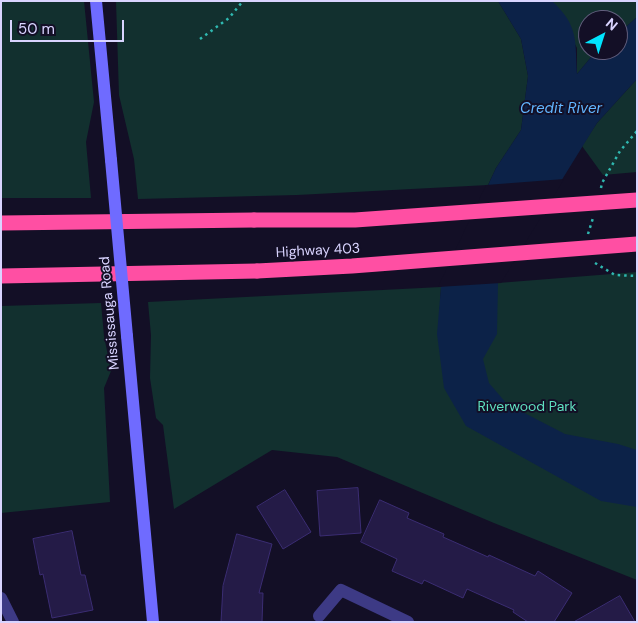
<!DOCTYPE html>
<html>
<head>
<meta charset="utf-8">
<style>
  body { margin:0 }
  #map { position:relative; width:638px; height:623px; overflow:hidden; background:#130f26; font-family:"DM Sans",sans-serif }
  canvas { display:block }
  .frame { position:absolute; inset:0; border:2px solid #d9d4ff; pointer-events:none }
  .north { position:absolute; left:578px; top:10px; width:50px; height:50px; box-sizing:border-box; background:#130f26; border:1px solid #625e7d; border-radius:50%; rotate:40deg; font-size:14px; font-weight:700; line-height:20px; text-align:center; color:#d9d4ff }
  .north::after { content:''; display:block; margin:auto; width:18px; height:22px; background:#00e5ff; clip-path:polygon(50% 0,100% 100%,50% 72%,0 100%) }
  .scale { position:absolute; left:10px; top:20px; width:114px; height:22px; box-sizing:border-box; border:2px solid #d9d4ff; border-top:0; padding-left:6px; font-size:15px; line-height:18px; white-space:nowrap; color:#d9d4ff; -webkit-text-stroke:4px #130f26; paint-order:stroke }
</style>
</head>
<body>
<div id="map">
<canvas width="638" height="623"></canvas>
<div class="frame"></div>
<div class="north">N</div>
<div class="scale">50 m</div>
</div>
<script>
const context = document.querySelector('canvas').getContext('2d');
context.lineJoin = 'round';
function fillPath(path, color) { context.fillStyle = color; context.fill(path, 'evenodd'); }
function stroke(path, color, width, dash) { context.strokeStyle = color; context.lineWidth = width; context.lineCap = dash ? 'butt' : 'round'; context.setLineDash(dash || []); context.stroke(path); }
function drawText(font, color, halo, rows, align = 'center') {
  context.font = font + ' "DM Sans",sans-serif'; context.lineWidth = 4; context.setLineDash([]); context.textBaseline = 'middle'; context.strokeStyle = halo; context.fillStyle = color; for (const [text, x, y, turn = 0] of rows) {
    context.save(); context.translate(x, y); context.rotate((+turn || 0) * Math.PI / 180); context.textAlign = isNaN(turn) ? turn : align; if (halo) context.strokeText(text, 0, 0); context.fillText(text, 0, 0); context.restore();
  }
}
fillPath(new Path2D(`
  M 1,1 L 84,1 L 94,102 L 86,142 L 91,198 L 1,198 Z
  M 116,1 L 498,1 L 521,39 L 528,76 L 521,130 L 496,168 L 488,185 L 297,195 L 138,199 L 134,159 L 119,95 Z
  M 552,1 L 637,1 L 637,17 L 618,34 L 618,20 L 588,20 L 588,50 L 599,50 L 592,56 L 577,74 L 577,48 Z
  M 637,79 L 637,172 L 603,175 L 582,146 L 597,123 Z
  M 637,272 L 637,580 L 494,523 L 337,457 L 272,450 L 174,509 L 163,425 L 156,418 L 150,378 L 151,335 L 148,302 L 441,287 L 438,341 L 498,283 Z
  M 101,303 L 104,336 L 111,371 L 104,388 L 110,502 L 1,513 L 1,306 Z`), '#12302f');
fillPath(new Path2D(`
  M 498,1 L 552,1 C 579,26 575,41 577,74 L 592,56 L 599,50 L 618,50 L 618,34 L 637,17 L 637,79 L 597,123 L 498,283 L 497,334 L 483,359 L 489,383 L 507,404 L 565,434 L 618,444 L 637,450 L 637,507 L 601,501 L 466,426 L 444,388 L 437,334 L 441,287 L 496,168 L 521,130 L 528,76 L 521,39 Z`), '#0c2248');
fillPath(new Path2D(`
  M 564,179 L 501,283 L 438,287 L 486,185 Z`), '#130f26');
const building = new Path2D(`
  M 358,488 L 361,533 L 320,536 L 317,491 Z
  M 285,490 L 311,532 L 283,549 L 257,507 Z
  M 380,500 L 409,513 L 407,518 L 444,534 L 443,537 L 488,557 L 489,555 L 535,576 L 538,571 L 572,593 L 554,622 L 528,622 L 513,612 L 514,610 L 467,589 L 463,598 L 424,580 L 422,584 L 392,571 L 397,559 L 361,542 Z
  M 72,531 L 81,575 L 85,575 L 93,610 L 52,618 L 43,574 L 40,575 L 33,539 Z
  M 237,534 L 272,544 L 259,593 L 263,593 L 262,622 L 221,622 L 223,586 Z
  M 620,596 L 635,622 L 574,622 Z`);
fillPath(building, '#241b47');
stroke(building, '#3b2d73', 1);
stroke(new Path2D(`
  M 200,39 L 229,18 L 243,1
  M 601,188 L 602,183 L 620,151 L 637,131
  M 588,234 L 593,218
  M 595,263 L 615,275 L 637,276`), '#2fb8b0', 2.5, [2.5, 4]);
stroke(new Path2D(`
  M 1,598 L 13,622
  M 319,616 L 341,590 L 408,622`), '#3d3a85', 12);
stroke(new Path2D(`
  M 96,1 L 111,160
  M 127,336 L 153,622`), '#6f6bff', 12);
stroke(new Path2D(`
  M 1,223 L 254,220
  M 1,276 L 257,271`), '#ff4fa3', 15);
stroke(new Path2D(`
  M 111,160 L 127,336`), '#6f6bff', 12);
stroke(new Path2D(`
  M 254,220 L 355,220 L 637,200
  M 257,271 L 352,266 L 637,244`), '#ff4fa3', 15);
drawText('14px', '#d9d4ff', '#130f26', [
  ["Highway 403",318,251,-3],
  ["Mississauga Road",110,313,-95]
]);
drawText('14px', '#5fe0c0', '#130f26', [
  ["Riverwood Park",527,407]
]);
drawText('italic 15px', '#62b6ff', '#130f26', [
  ["Credit River",561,109]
]);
</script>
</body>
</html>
